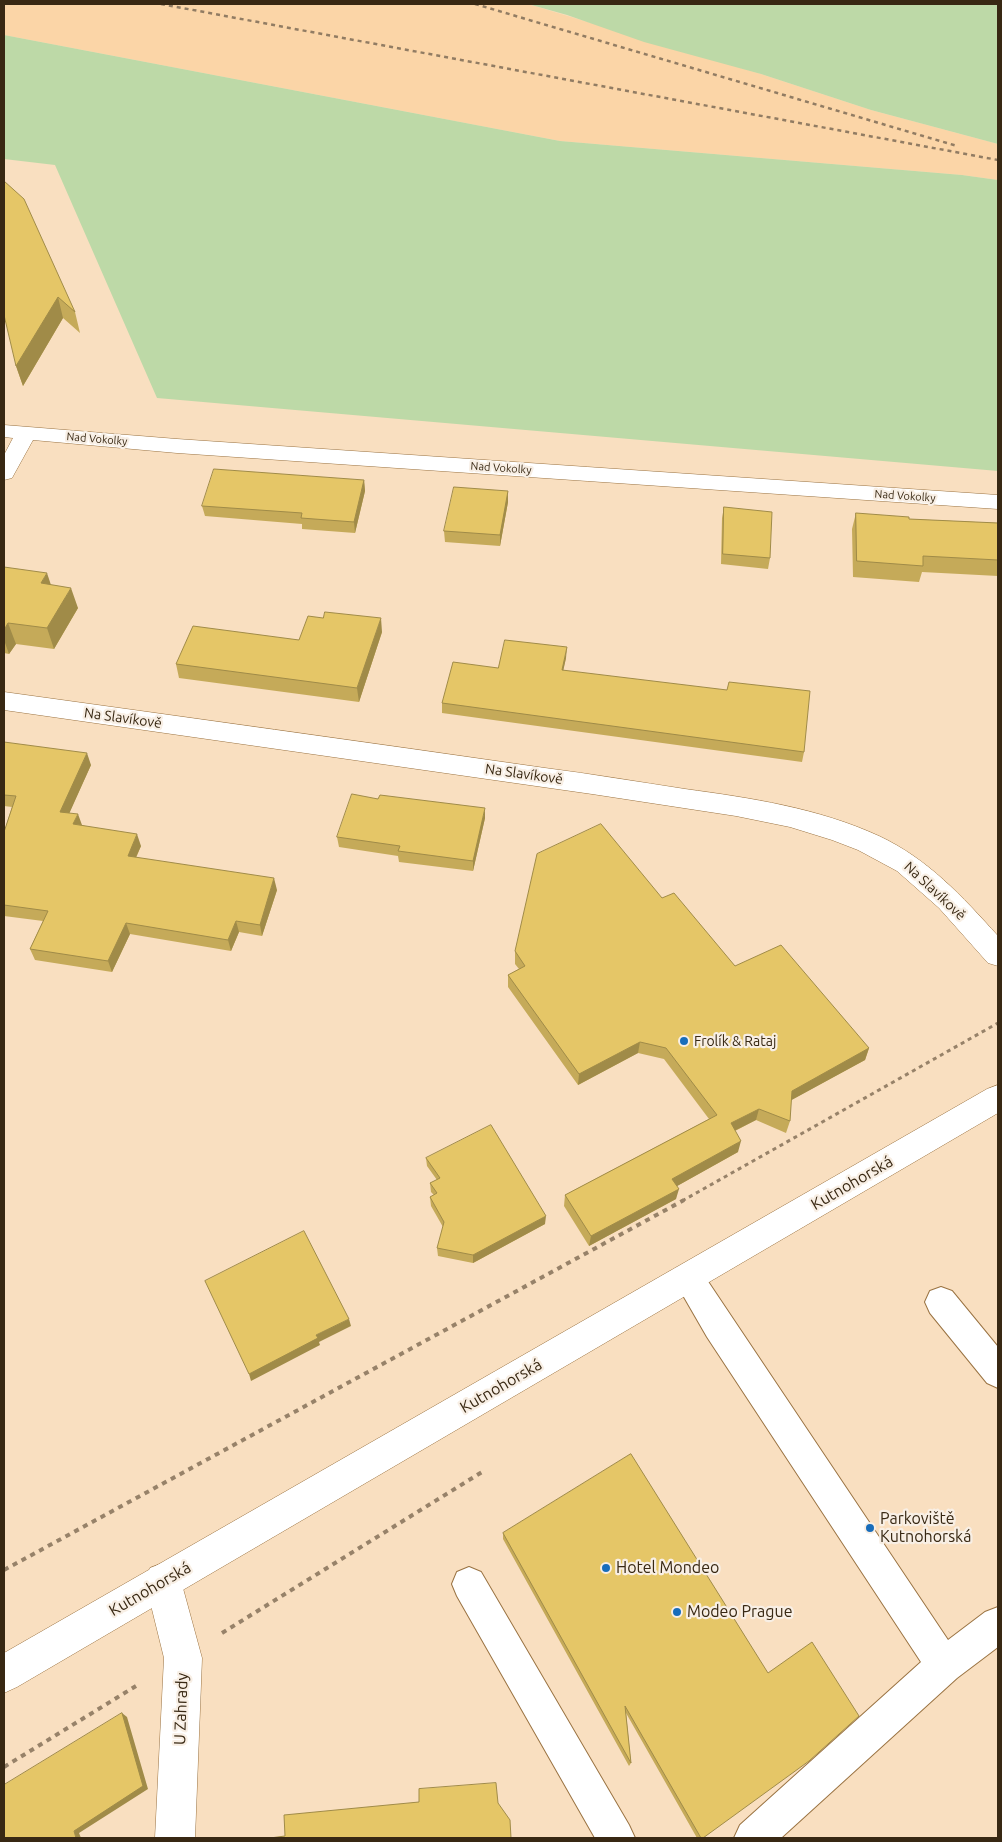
<!DOCTYPE html>
<html>
<head>
<meta charset="utf-8">
<style>
  body { margin:0 }
  #map { position:relative; width:1002px; height:1842px; overflow:hidden; background:#f9dfc0; font-family:Ubuntu,sans-serif }
  canvas { display:block }
  .frame { position:absolute; inset:0; border:5px solid #382813; pointer-events:none }
</style>
</head>
<body>
<div id="map">
<canvas width="1002" height="1842"></canvas>
<div class="frame"></div>
</div>
<script>
const context = document.querySelector('canvas').getContext('2d');
context.lineJoin = 'round';
function fillPath(path, color) { context.fillStyle = color; context.fill(path, 'evenodd'); }
function stroke(path, color, width, dash) { context.strokeStyle = color; context.lineWidth = width; context.lineCap = dash ? 'butt' : 'round'; context.setLineDash(dash || []); context.stroke(path); }
function drawText(font, color, halo, rows, align = 'center') {
  context.font = font + ' Ubuntu,sans-serif'; context.lineWidth = 4.5; context.setLineDash([]); context.textBaseline = 'middle'; context.strokeStyle = halo; context.fillStyle = color; for (const [text, x, y, turn = 0] of rows) {
    context.save(); context.translate(x, y); context.rotate((+turn || 0) * Math.PI / 180); context.textAlign = isNaN(turn) ? turn : align; if (halo) context.strokeText(text, 0, 0); context.fillText(text, 0, 0); context.restore();
  }
}
fillPath(new Path2D(`
  M 4,4 L 528,4 L 761,74 L 871,110 L 998,144 L 998,180 L 962,175 L 560,141 L 4,35 Z`), '#fbd5a7');
fillPath(new Path2D(`
  M 528,4 L 998,4 L 998,144 L 871,110 L 761,74 L 644,42 L 567,15 Z
  M 4,35 L 560,141 L 962,175 L 998,180 L 998,471 L 157,398 L 55,165 L 4,159 Z`), '#bdd9a7');
const lane = new Path2D(`
  M 688,1263 L 699,1268 L 948,1640 L 985,1612 L 998,1607 L 998,1647 L 957,1678 L 781,1838 L 734,1838 L 740,1825 L 921,1662 L 707,1337 L 673,1278 L 677,1268 Z
  M 941,1287 L 952,1291 L 998,1347 L 998,1388 L 987,1383 L 930,1313 L 925,1302 L 930,1291 Z
  M 469,1567 L 481,1572 L 629,1825 L 635,1838 L 595,1838 L 457,1596 L 452,1584 L 457,1572 Z`);
const street = new Path2D(`
  M 4,425 L 177,439 L 998,495 L 998,509 L 177,453 L 33,440 L 12,478 L 4,480 L 4,455 L 13,438 L 4,437 Z
  M 4,692 C 184,717 365,742 545,768 C 592,774 639,782 685,789 C 751,798 818,808 879,836 C 928,859 962,896 998,936 L 998,966 L 988,963 L 939,908 L 897,871 L 858,850 L 832,840 L 790,827 L 736,816 L 592,794 L 4,710 Z
  M 163,1563 L 176,1568 L 181,1581 L 202,1658 L 195,1838 L 155,1838 L 164,1658 L 145,1581 L 150,1568 Z`);
const secondary = new Path2D(`
  M 998,1085 L 998,1113 L 17,1687 L 4,1693 L 4,1653 L 987,1089 Z`);
stroke(lane, '#9a7342', 2);
stroke(street, '#9a7342', 1);
stroke(secondary, '#9a7342', 1);
stroke(new Path2D(`
  M 682,1201 L 998,1023`), '#978269', 3, [4, 4]);
stroke(new Path2D(`
  M 4,1570 L 684,1200
  M 222,1633 L 482,1472
  M 4,1767 L 136,1686`), '#978269', 4, [5, 5]);
fillPath(lane, '#fff');
fillPath(street, '#fff');
fillPath(secondary, '#fff');
stroke(new Path2D(`
  M 161,4 L 998,160
  M 475,4 L 957,146`), '#917c63', 2.5, [4, 4]);
fillPath(new Path2D(`
  M 4,181 L 75,312 L 80,333 L 63,318 L 23,386 L 16,366 Z
  M 364,480 L 365,491 L 355,533 L 302,529 L 302,524 L 205,516 L 202,506 Z
  M 508,491 L 508,502 L 500,546 L 445,542 L 444,531 Z
  M 724,507 L 770,558 L 768,569 L 721,564 L 722,518 Z
  M 856,513 L 909,519 L 998,523 L 998,576 L 922,572 L 919,582 L 853,577 L 852,529 Z
  M 4,567 L 51,585 L 78,608 L 54,649 L 16,644 L 9,654 L 4,653 Z
  M 382,632 L 359,702 L 179,678 L 176,664 L 299,640 Z
  M 566,658 L 563,670 L 804,752 L 802,762 L 442,713 L 442,703 L 498,668 Z
  M 4,742 L 91,765 L 69,813 L 82,825 L 141,846 L 136,858 L 277,890 L 262,936 L 239,932 L 231,951 L 130,934 L 112,972 L 35,960 L 30,949 L 43,921 L 4,916 L 4,832 L 12,807 L 4,806 Z
  M 485,818 L 473,871 L 399,862 L 398,856 L 339,847 L 337,837 Z
  M 662,898 L 735,966 L 869,1048 L 865,1060 L 791,1100 L 790,1121 L 786,1133 L 756,1120 L 735,1131 L 738,1152 L 677,1186 L 676,1199 L 589,1246 L 564,1206 L 565,1195 L 709,1119 L 664,1059 L 638,1053 L 578,1085 L 508,987 L 508,975 L 519,969 L 515,964 L 515,951 Z
  M 426,1158 L 545,1224 L 473,1263 L 438,1256 L 437,1248 L 443,1227 L 431,1206 L 430,1197 L 434,1195 L 431,1192 L 430,1183 L 437,1180 L 427,1166 Z
  M 631,1454 L 703,1838 L 697,1838 L 626,1713 L 631,1763 L 629,1766 L 503,1539 L 503,1533 Z`), '#c5aa59');
fillPath(new Path2D(`
  M 58,297 L 63,318 L 23,386 L 16,366 Z
  M 364,480 L 365,491 L 355,533 L 354,522 Z
  M 508,491 L 508,502 L 500,546 L 500,535 Z
  M 47,573 L 54,594 L 41,583 Z
  M 71,588 L 78,608 L 54,649 L 47,628 Z
  M 381,618 L 382,632 L 359,702 L 357,688 Z
  M 8,623 L 16,644 L 9,654 L 4,640 L 4,630 Z
  M 567,647 L 566,658 L 561,681 L 562,670 Z
  M 87,753 L 91,765 L 65,823 L 60,812 Z
  M 485,808 L 485,818 L 473,871 L 473,861 Z
  M 78,814 L 82,825 L 73,824 Z
  M 137,834 L 141,846 L 131,868 L 128,856 Z
  M 274,878 L 277,890 L 262,936 L 260,925 Z
  M 236,921 L 239,932 L 231,951 L 228,940 Z
  M 126,923 L 130,934 L 112,972 L 108,961 Z
  M 640,1042 L 638,1053 L 578,1085 L 579,1074 Z
  M 869,1048 L 865,1060 L 788,1102 L 792,1091 Z
  M 759,1109 L 756,1120 L 728,1134 L 731,1123 Z
  M 741,1141 L 738,1152 L 670,1190 L 672,1179 Z
  M 679,1189 L 676,1199 L 589,1246 L 591,1236 Z
  M 546,1216 L 545,1224 L 473,1263 L 473,1255 Z
  M 349,1319 L 351,1326 L 319,1342 L 320,1345 L 251,1381 L 249,1374 L 316,1335 Z
  M 122,1713 L 127,1717 L 148,1789 L 79,1833 L 81,1838 L 76,1838 L 74,1831 Z`), '#a08b48');
const building = new Path2D(`
  M 4,181 L 24,199 L 75,312 L 58,297 L 16,366 L 4,315 Z
  M 214,469 L 364,480 L 354,522 L 301,518 L 302,513 L 202,506 Z
  M 454,487 L 508,491 L 500,535 L 444,531 Z
  M 724,507 L 772,512 L 770,558 L 723,554 Z
  M 856,513 L 909,517 L 909,519 L 998,523 L 998,560 L 923,556 L 923,566 L 857,561 Z
  M 4,567 L 47,573 L 41,583 L 71,588 L 47,628 L 8,623 L 4,630 Z
  M 325,612 L 381,618 L 357,688 L 176,664 L 193,626 L 299,640 L 308,616 L 323,618 Z
  M 505,640 L 567,647 L 562,670 L 727,690 L 729,682 L 810,691 L 804,752 L 442,703 L 453,662 L 498,668 Z
  M 4,742 L 87,753 L 60,812 L 78,814 L 73,824 L 137,834 L 128,856 L 274,878 L 260,925 L 236,921 L 228,940 L 126,923 L 108,961 L 30,949 L 48,911 L 4,905 L 4,832 L 16,796 L 4,795 Z
  M 352,794 L 378,799 L 380,795 L 485,808 L 473,861 L 398,851 L 400,846 L 337,837 Z
  M 601,824 L 662,898 L 674,893 L 735,966 L 781,945 L 869,1048 L 792,1091 L 790,1121 L 759,1109 L 731,1123 L 741,1141 L 672,1179 L 679,1189 L 591,1236 L 565,1195 L 717,1115 L 666,1048 L 640,1042 L 579,1074 L 508,975 L 525,966 L 515,951 L 537,854 Z
  M 491,1125 L 546,1216 L 473,1255 L 437,1248 L 444,1222 L 430,1197 L 437,1193 L 430,1183 L 440,1178 L 426,1158 Z
  M 304,1231 L 349,1319 L 316,1335 L 318,1338 L 249,1374 L 205,1281 Z
  M 631,1454 L 768,1673 L 812,1642 L 859,1716 L 809,1761 L 703,1838 L 701,1838 L 625,1706 L 631,1763 L 503,1533 Z
  M 122,1713 L 143,1786 L 74,1831 L 76,1838 L 4,1838 L 4,1785 Z
  M 496,1783 L 498,1803 L 510,1820 L 511,1838 L 270,1838 L 285,1836 L 284,1815 L 419,1802 L 419,1789 Z`);
fillPath(building, '#e5c667');
stroke(building, '#a08b48', 1);
for (const [x, y, r, color] of [
  [684,1041,5,"#186dbb"],
  [870,1528,5,"#186dbb"],
  [606,1568,5,"#186dbb"],
  [677,1612,5,"#186dbb"]
]) { const dot = new Path2D(); dot.arc(x, y, r, 0, 2 * Math.PI); context.fillStyle = color; context.fill(dot); stroke(dot, '#f8efe5', 2); }
drawText('11px', '#382813', '#f8efe5', [
  ["Nad Vokolky",97,439,5],
  ["Nad Vokolky",501,468,4],
  ["Nad Vokolky",905,496,4]
]);
drawText('14px', '#382813', '#f8efe5', [
  ["Na Slavíkově",123,718,8],
  ["Na Slavíkově",524,774,8],
  ["Na Slavíkově",935,891,43]
]);
drawText('14px', '#382813', '#f8efe5', [
  ["Frolík & Rataj",694,1041]
], 'left');
drawText('16px', '#382813', '#f8efe5', [
  ["Kutnohorská",852,1183,-30],
  ["Kutnohorská",501,1386,-30],
  ["Kutnohorská",150,1589,-30],
  ["U Zahrady",181,1709,-88]
]);
drawText('16px', '#382813', '#f8efe5', [
  ["Parkoviště",880,1519],
  ["Kutnohorská",880,1537],
  ["Hotel Mondeo",616,1568],
  ["Modeo Prague",687,1612]
], 'left');
</script>
</body>
</html>
